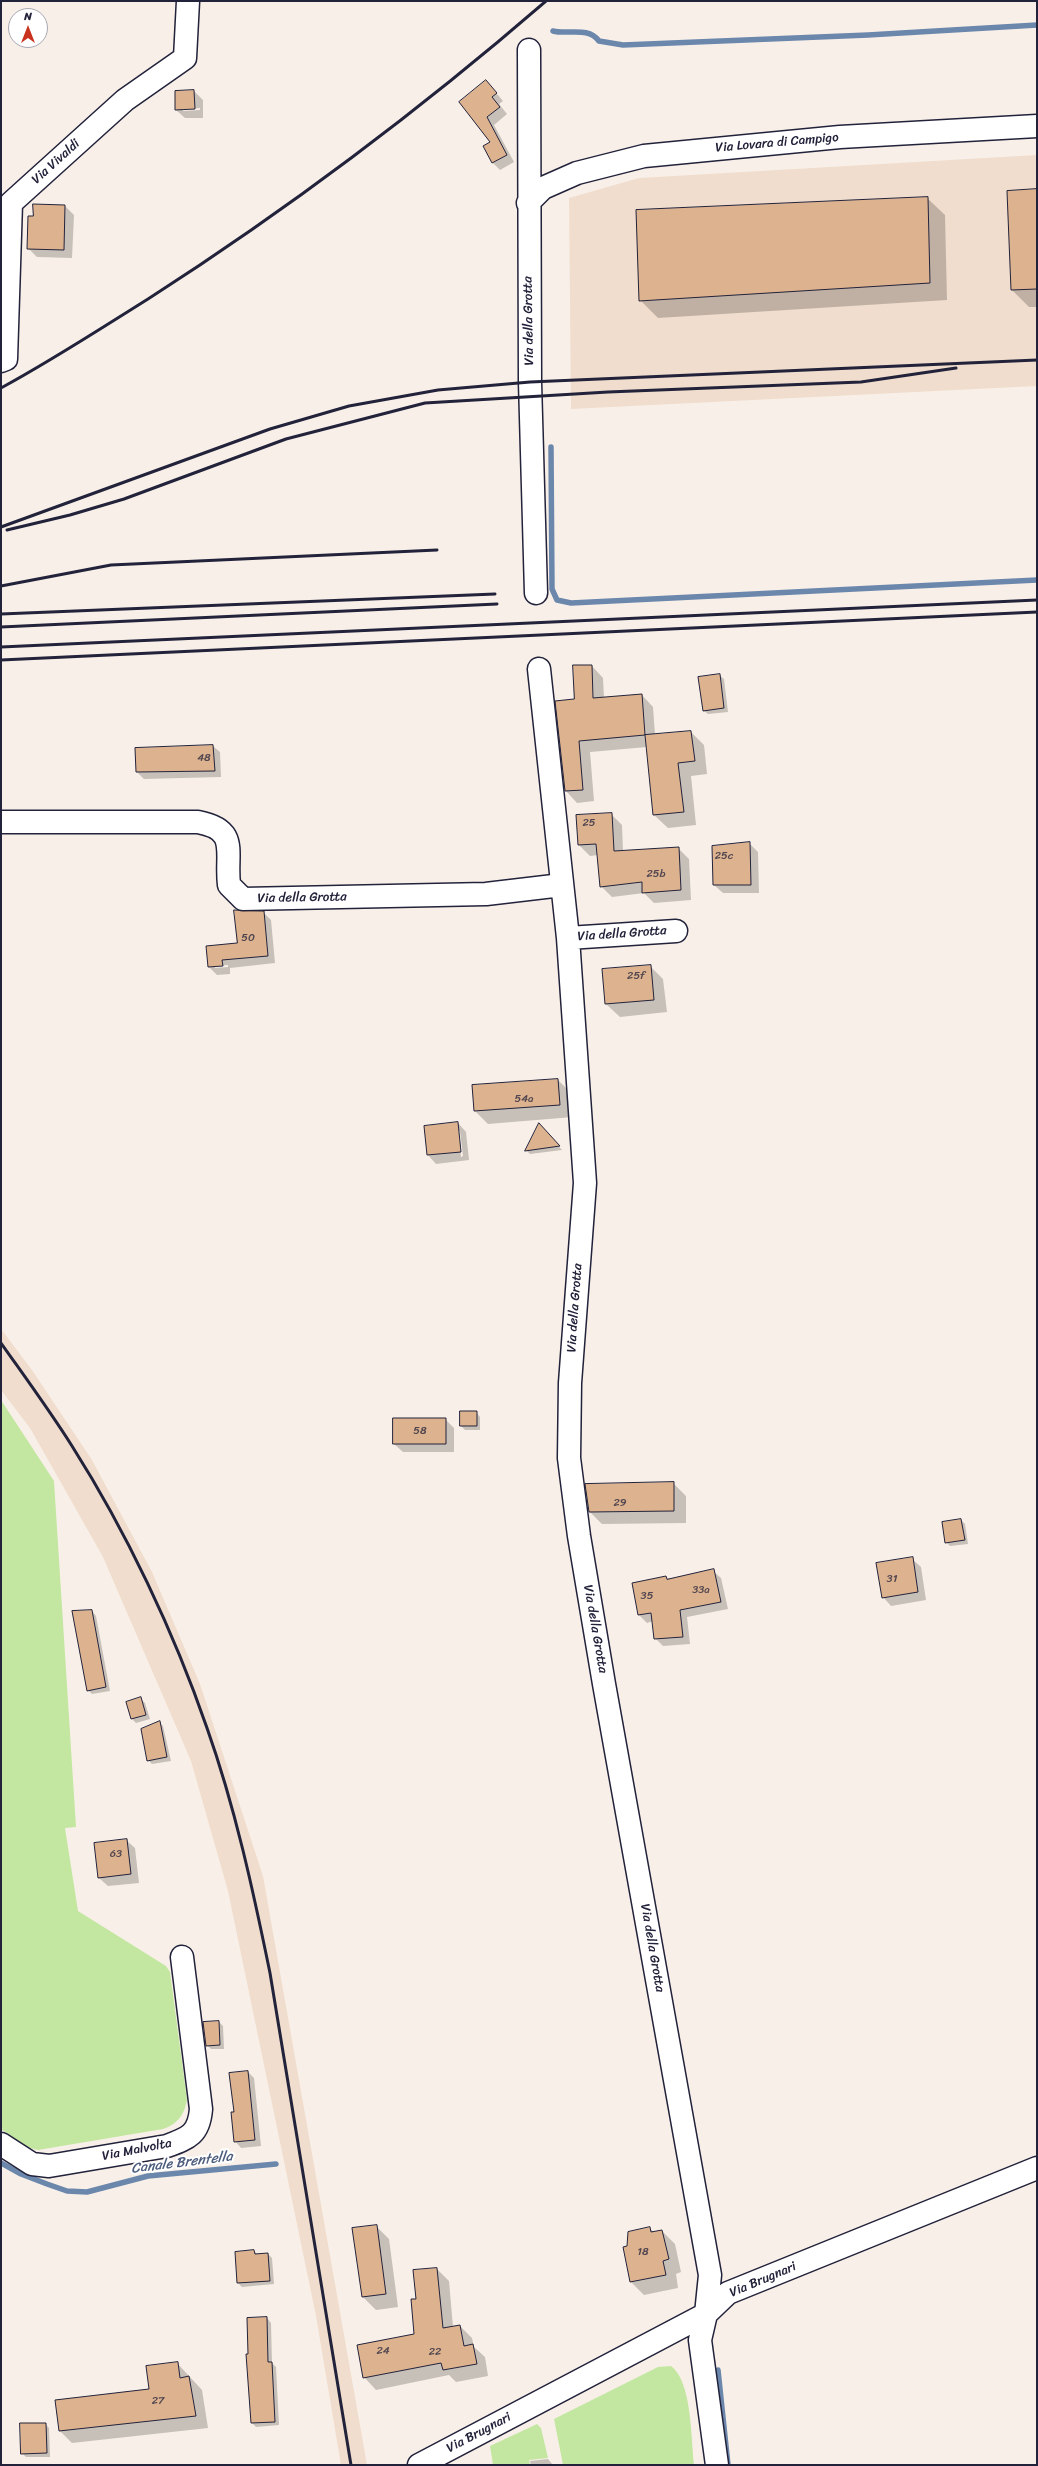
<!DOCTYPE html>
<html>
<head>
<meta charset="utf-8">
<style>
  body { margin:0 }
  #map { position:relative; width:1038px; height:2466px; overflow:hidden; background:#f8f0e8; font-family:Sriracha,sans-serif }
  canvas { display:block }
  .frame { position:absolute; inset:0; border:2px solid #22223b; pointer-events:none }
  .north { position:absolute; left:8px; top:8px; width:40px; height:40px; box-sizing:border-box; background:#fff; border:1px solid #a7a7b1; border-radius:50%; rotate:0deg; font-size:11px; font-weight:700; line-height:16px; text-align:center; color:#22223b }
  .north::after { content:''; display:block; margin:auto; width:14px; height:18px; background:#c8321e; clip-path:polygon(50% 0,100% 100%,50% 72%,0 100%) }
</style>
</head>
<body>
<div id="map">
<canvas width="1038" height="2466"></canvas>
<div class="frame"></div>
<div class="north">N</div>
</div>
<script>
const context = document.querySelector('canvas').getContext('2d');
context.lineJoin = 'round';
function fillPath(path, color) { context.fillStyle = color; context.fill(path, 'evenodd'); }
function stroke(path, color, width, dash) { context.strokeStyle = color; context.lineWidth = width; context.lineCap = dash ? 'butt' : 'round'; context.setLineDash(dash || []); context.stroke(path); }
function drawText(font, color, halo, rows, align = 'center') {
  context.font = font + ' Sriracha,sans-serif'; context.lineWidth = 4; context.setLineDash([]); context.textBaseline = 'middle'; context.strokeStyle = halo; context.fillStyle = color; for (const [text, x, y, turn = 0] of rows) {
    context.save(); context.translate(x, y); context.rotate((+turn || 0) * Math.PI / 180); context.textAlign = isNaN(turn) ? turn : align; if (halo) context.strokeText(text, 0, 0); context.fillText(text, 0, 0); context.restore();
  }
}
fillPath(new Path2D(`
  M 1037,155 L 1037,386 L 571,409 L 569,198 L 639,178 Z
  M 1,1329 L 32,1370 L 92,1460 L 152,1572 L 200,1684 L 263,1876 L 367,2465 L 341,2465 L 316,2316 L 228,1891 L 191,1761 L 103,1557 L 30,1428 L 1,1390 Z`), '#f0ddcd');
fillPath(new Path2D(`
  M 1,1400 L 54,1481 L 76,1827 L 65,1828 L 78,1911 L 166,1966 L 170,1972 L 187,2100 C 184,2115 178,2124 163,2129 L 38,2150 L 26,2147 L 1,2129 Z
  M 671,2366 C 692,2381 691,2439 694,2465 L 563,2465 L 554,2419 L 658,2367 Z
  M 537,2424 L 541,2428 L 548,2458 L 529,2460 L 530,2465 L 493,2465 L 490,2446 Z`), '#c3e7a1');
fillPath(new Path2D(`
  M 493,89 L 503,101 L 499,104 L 507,114 L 494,125 L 514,162 L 500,170 L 493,163 L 484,146 L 492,142 L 460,103 Z
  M 194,91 L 203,100 L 203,118 L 185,118 L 176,110 ZM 200,108 L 200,110 L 183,111 L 183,109 Z
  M 1037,190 L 1037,307 L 1029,307 L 1012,290 Z
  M 927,198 L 945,215 L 947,300 L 658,318 L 640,300 Z
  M 65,206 L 74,215 L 72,258 L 37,257 L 28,248 Z
  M 592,666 L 603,678 L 604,698 L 642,695 L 653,707 L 655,735 L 691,732 L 704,745 L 707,774 L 691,776 L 696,825 L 668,828 L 654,815 L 647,747 L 590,752 L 594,801 L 577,803 L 566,791 L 575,700 Z
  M 719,675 L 724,679 L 728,712 L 708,714 L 703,710 Z
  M 213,746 L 220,752 L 221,777 L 144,779 L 137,772 L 136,749 Z
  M 611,814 L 622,825 L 623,852 L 678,848 L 689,859 L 691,900 L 654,903 L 644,893 L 612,897 L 601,886 L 598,855 L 590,856 L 579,845 L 578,816 Z
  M 749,843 L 758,852 L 759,893 L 723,893 L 714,885 Z
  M 263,912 L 271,920 L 275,963 L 230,968 L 230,974 L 217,975 L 209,967 L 207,947 L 238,944 ZM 228,965 L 228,967 L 215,968 L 215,966 Z
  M 650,966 L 663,979 L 667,1012 L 620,1017 L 606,1004 Z
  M 558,1080 L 571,1093 L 573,1117 L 488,1124 L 475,1111 Z
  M 458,1123 L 466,1132 L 469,1160 L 436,1164 L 428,1155 ZM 458,1131 L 460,1131 L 463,1156 L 461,1157 Z
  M 539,1125 L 562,1150 L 530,1154 L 526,1150 Z
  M 476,1412 L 480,1417 L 480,1430 L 465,1430 L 461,1426 Z
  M 445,1419 L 454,1428 L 454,1452 L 403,1452 L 394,1444 Z
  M 673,1483 L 686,1496 L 686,1523 L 602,1524 L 590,1512 Z
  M 961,1520 L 965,1524 L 968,1544 L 950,1546 L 946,1542 Z
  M 912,1559 L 921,1567 L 926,1600 L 891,1606 L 883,1597 Z
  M 713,1571 L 721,1578 L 728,1609 L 687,1617 L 690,1644 L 663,1646 L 655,1638 L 653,1621 L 647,1623 L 639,1615 L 633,1584 L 666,1577 L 669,1580 Z
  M 92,1611 L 96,1616 L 110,1691 L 92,1694 L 88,1690 Z
  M 141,1699 L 145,1703 L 150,1719 L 136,1723 L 132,1719 L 127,1703 Z
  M 159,1722 L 163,1726 L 171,1761 L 152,1764 L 148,1760 Z
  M 126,1840 L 135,1848 L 139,1883 L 108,1886 L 99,1878 Z
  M 219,2022 L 223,2026 L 224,2049 L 211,2049 L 207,2045 Z
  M 248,2072 L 254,2078 L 261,2146 L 241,2148 L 235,2141 L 235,2112 Z
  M 376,2226 L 389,2239 L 398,2307 L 376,2310 L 363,2297 Z
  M 649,2228 L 654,2232 L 662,2231 L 675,2244 L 681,2272 L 676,2274 L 678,2288 L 644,2295 L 631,2282 L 624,2248 L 628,2247 Z
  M 254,2251 L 258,2255 L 268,2254 L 272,2258 L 274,2284 L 242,2287 L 238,2283 L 236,2252 Z
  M 437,2269 L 449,2281 L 453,2327 L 460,2326 L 472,2338 L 474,2347 L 485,2357 L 488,2376 L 456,2382 L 449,2375 L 376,2390 L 364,2377 L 415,2334 L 417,2299 Z
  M 267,2318 L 271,2323 L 272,2363 L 276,2367 L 279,2425 L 256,2427 L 252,2423 L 249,2355 Z
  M 177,2363 L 202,2390 L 208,2428 L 72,2443 L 60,2431 L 150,2390 Z
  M 45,2424 L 49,2428 L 50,2457 L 26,2457 L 22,2453 Z
  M 548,2459 L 553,2465 L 531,2465 L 530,2461 Z`), '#0003');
stroke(new Path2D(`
  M 553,31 C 568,35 588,26 599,41 L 623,45 L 868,35 L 1037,25
  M 551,447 L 552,589 L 557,600 L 571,603 L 1037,580
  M 1,2163 L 21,2174 L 47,2184 L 67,2191 L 87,2192 L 148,2176 L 276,2164
  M 718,2370 L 728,2465`), '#6c87ac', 5.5);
const building = new Path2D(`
  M 486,80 L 497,93 L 492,97 L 500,107 L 487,117 L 507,155 L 492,163 L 483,146 L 490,142 L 459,102 Z
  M 194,90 L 195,109 L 175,110 L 175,91 Z
  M 1037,189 L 1037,289 L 1011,290 L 1007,191 Z
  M 928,197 L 930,283 L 639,301 L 636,210 Z
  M 33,204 L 65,205 L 64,250 L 27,249 L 28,216 L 33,216 Z
  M 573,665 L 592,665 L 593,698 L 642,694 L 645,735 L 579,741 L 583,790 L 565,791 L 555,701 L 574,699 Z
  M 720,674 L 724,708 L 703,711 L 698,677 Z
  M 691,731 L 695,761 L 678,763 L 684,812 L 653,815 L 645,735 Z
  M 213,745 L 215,771 L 136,772 L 135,748 Z
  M 612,813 L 614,851 L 679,847 L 681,890 L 642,893 L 642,882 L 600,887 L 596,844 L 578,845 L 576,815 Z
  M 750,842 L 751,885 L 713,885 L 712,846 Z
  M 234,910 L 264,911 L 268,956 L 222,960 L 223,966 L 208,967 L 206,946 L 237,943 Z
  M 651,965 L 654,1000 L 605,1004 L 602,969 Z
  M 558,1079 L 560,1105 L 474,1111 L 472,1085 Z
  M 458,1122 L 461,1152 L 427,1155 L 424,1126 Z
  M 539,1123 L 560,1146 L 525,1151 Z
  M 460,1411 L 477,1411 L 477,1426 L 460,1426 Z
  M 393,1418 L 446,1418 L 446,1444 L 393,1444 Z
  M 674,1482 L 674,1511 L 589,1512 L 585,1484 Z
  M 961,1519 L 965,1540 L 945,1543 L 942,1522 Z
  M 913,1557 L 918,1592 L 882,1598 L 876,1563 Z
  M 714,1569 L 721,1602 L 680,1610 L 683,1637 L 654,1639 L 651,1613 L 638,1615 L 632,1583 L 666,1576 L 667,1579 Z
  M 92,1610 L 106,1687 L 87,1691 L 72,1611 Z
  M 141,1697 L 146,1715 L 131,1719 L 126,1702 Z
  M 160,1721 L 167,1757 L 147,1761 L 141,1729 Z
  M 127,1839 L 131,1874 L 98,1878 L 94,1843 Z
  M 219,2021 L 220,2045 L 206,2046 L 203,2022 Z
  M 248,2071 L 255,2140 L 234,2142 L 231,2112 L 234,2112 L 229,2073 Z
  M 377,2225 L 386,2294 L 362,2297 L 352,2228 Z
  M 650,2227 L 651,2232 L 662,2230 L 669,2259 L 663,2261 L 666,2275 L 630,2282 L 623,2247 L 627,2246 L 628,2232 Z
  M 254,2250 L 255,2254 L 268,2253 L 270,2281 L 237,2283 L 235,2252 Z
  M 437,2268 L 443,2328 L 460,2325 L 464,2346 L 473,2344 L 477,2364 L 443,2370 L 441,2363 L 363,2378 L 357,2345 L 414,2334 L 411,2299 L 416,2299 L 413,2270 Z
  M 267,2317 L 268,2362 L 272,2362 L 275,2422 L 251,2423 L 246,2354 L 248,2354 L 247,2318 Z
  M 178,2362 L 180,2378 L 189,2376 L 196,2416 L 59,2431 L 55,2400 L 149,2389 L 146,2366 Z
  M 20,2423 L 46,2423 L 47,2453 L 21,2454 Z`);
fillPath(building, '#ddb28e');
stroke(building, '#22223b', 1);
const minor = new Path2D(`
  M 529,50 L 530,382 L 536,593
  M 528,203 L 543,188 L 577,173 L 644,156 L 840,137 L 1037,126
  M 1,361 L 6,359 L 11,203 L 125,100 L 185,58 L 188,1
  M 539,669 L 568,938 L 585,1183 L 570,1383 L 569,1458 L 579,1536 L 604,1684 L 710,2275 L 706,2314 L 700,2340 L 717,2465
  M 1,822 L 198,822 C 240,830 225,852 229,885 L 243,899 L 486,894 L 562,885
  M 568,938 L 676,931
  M 1,2144 L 32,2164 L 49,2166 L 167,2146 C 189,2138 199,2134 201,2109 L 182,1957
  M 419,2465 L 706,2314 L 728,2293 L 1037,2168`);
stroke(minor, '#22223b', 25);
stroke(minor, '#fff', 22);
stroke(new Path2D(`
  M 1,388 C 51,361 100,329 148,299 C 288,209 420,110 546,1
  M 1,527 L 270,429 L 349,406 L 438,390 L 530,382 L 1037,360
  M 7,530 L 70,515 L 124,499 L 286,439 L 425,403 L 608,392 L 861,382 L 956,368
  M 1,586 L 111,565 L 437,550
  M 1,614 L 495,594
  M 1,627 L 497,604
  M 1,647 L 1037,600
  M 1,660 L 1037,612
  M 1,1343 C 25,1377 50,1411 72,1446 C 126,1531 174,1632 207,1728 C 235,1807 253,1890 270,1973 L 351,2465`), '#22223b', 3);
drawText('11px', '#514650', null, [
  ["48",204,758],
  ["25",589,823],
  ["25c",724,856],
  ["25b",656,874],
  ["50",248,938],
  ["25f",636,976],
  ["54a",524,1099],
  ["58",420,1431],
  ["29",620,1503],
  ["31",892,1579],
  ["33a",701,1590],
  ["35",647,1596],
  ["63",116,1854],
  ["18",643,2252],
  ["24",383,2351],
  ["22",435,2352],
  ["27",158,2401]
]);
drawText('13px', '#22223b', '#fff', [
  ["Via Lovara di Campigo",777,143,-5],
  ["Via Vivaldi",56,162,-42],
  ["Via della Grotta",529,321,-91],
  ["Via della Grotta",302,898,-1],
  ["Via della Grotta",622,934,-4],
  ["Via della Grotta",575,1308,-86],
  ["Via della Grotta",595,1629,80],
  ["Via della Grotta",652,1948,80],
  ["Via Malvolta",137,2150,-11],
  ["Via Brugnari",763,2280,-23],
  ["Via Brugnari",479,2433,-28]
]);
drawText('italic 14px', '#4d5d7d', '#fff', [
  ["Canale Brentella",182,2163,-7]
]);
</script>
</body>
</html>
